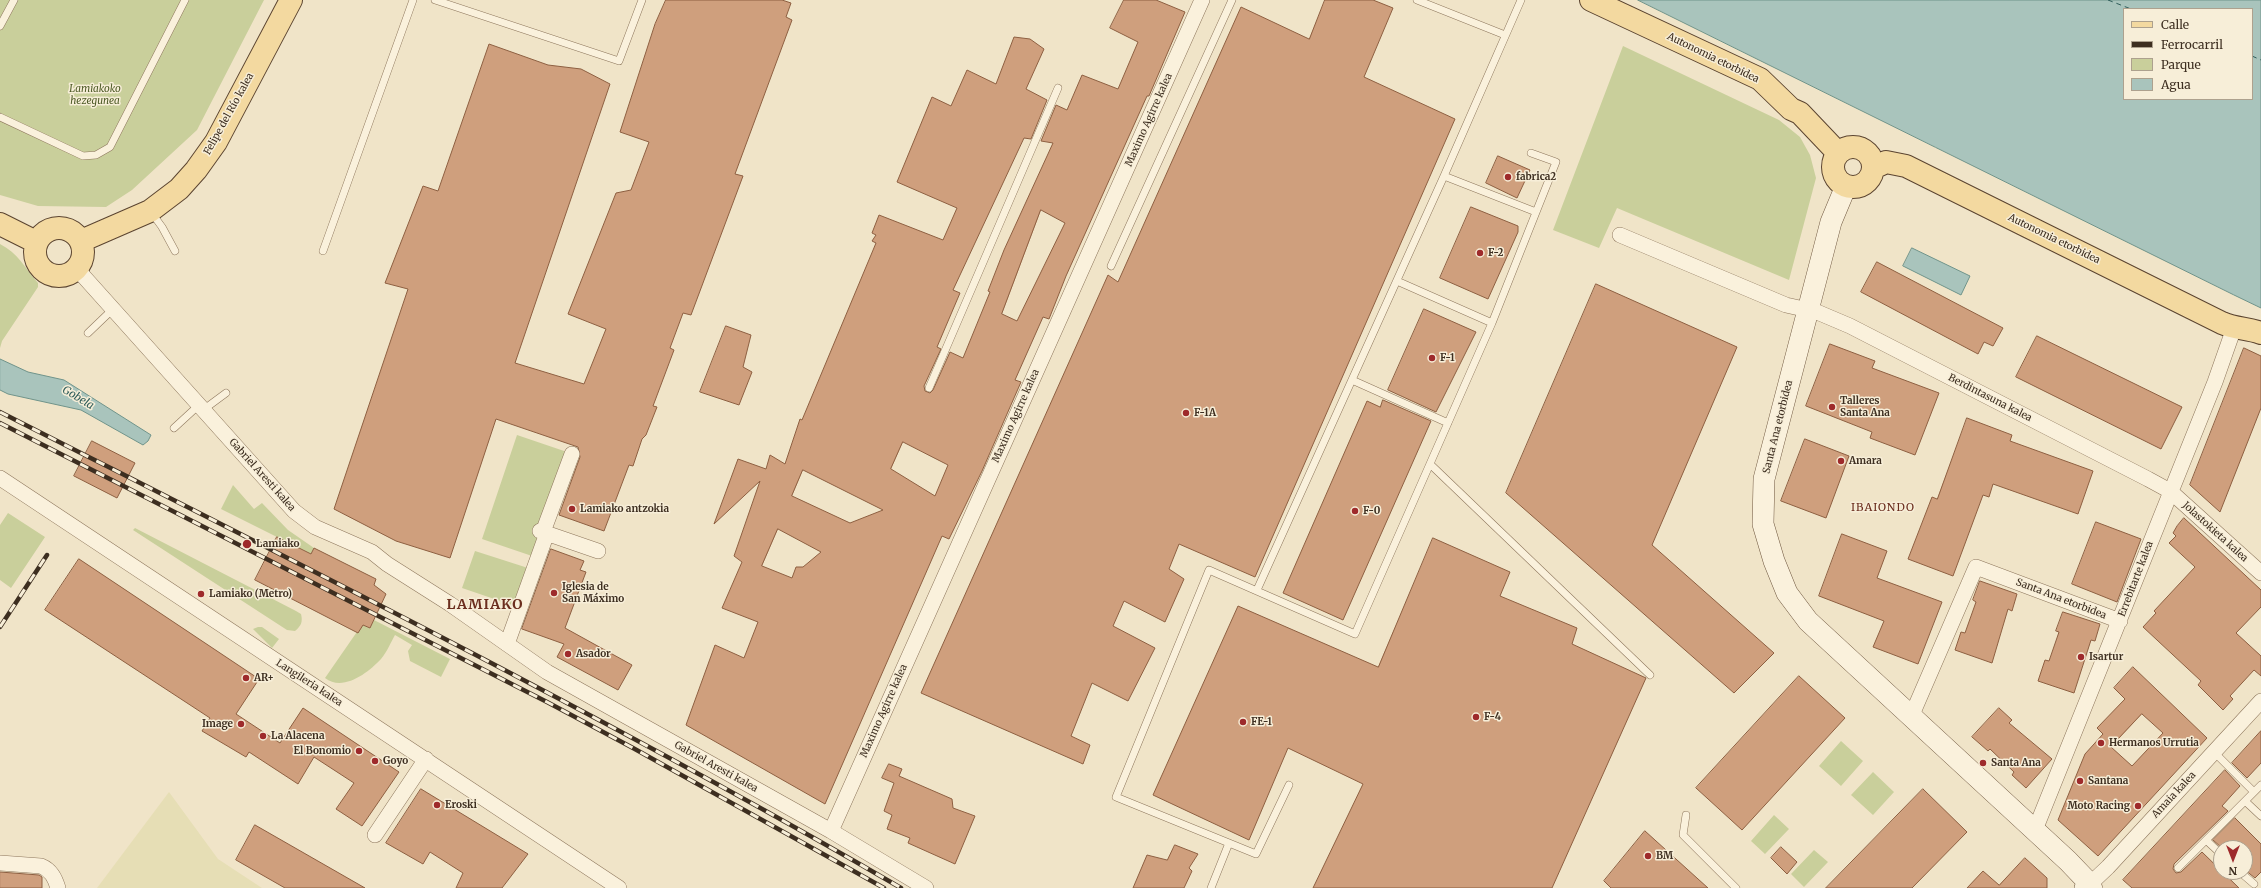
<!DOCTYPE html>
<html>
<head>
<meta charset="utf-8">
<style>
  body { margin:0 }
  #map { position:relative; width:2261px; height:888px; overflow:hidden; background:#f0e4c8; font-family:Merriweather,serif }
  canvas { display:block }
  .legend { position:absolute; left:2123px; top:8px; width:130px; height:92px; box-sizing:border-box; background:#f7eed8; border:1px solid #ada18e; margin:0; padding:5px 7px; list-style:none; font-size:12px; color:#3d2e20 }
  .legend li { display:flex; align-items:center; gap:8px; height:20px }
  .legend b { width:20px; border:1px solid #ada18e }
  .north { position:absolute; left:2213px; top:840px; width:40px; height:40px; box-sizing:border-box; background:#f7eed8; border:1px solid #ada18e; border-radius:50%; rotate:180deg; font-size:11px; font-weight:700; line-height:16px; text-align:center; color:#3d2e20 }
  .north::after { content:''; display:block; margin:auto; width:14px; height:18px; background:#9e2a2b; clip-path:polygon(50% 0,100% 100%,50% 72%,0 100%) }
</style>
</head>
<body>
<div id="map">
<canvas width="2261" height="888"></canvas>
<ul class="legend">
<li><b style="height:5px;background:#f3d9a0"></b>Calle</li>
<li><b style="height:5px;background:#3d2e20"></b>Ferrocarril</li>
<li><b style="height:11px;background:#c9cf9b"></b>Parque</li>
<li><b style="height:11px;background:#a9c4bc"></b>Agua</li>
</ul>
<div class="north">N</div>
</div>
<script>
const context = document.querySelector('canvas').getContext('2d');
context.lineJoin = 'round';
function fillPath(path, color) { context.fillStyle = color; context.fill(path, 'evenodd'); }
function stroke(path, color, width, dash) { context.strokeStyle = color; context.lineWidth = width; context.lineCap = dash ? 'butt' : 'round'; context.setLineDash(dash || []); context.stroke(path); }
function drawText(font, color, halo, rows, align = 'center') {
  context.font = font + ' Merriweather,serif'; context.lineWidth = 3; context.setLineDash([]); context.textBaseline = 'middle'; context.strokeStyle = halo; context.fillStyle = color; for (const [text, x, y, turn = 0] of rows) {
    context.save(); context.translate(x, y); context.rotate((+turn || 0) * Math.PI / 180); context.textAlign = isNaN(turn) ? turn : align; if (halo) context.strokeText(text, 0, 0); context.fillText(text, 0, 0); context.restore();
  }
}
fillPath(new Path2D(`
  M 169,792 L 218,859 L 262,888 L 97,888 Z`), '#e6deb5');
fillPath(new Path2D(`
  M 0,0 L 264,0 L 197,130 L 132,190 L 106,207 L 38,206 L 0,195 Z
  M 1623,46 L 1779,120 L 1800,137 L 1810,155 L 1816,178 L 1789,280 L 1617,208 L 1599,248 L 1553,230 Z
  M 0,244 C 18,253 25,268 38,283 L 38,287 L 2,341 L 0,348 Z
  M 517,435 L 567,452 L 532,556 L 482,539 Z
  M 233,485 L 254,509 L 262,503 L 288,530 L 314,548 L 311,554 L 221,509 Z
  M 8,513 L 45,537 L 11,588 L 0,580 L 0,525 Z
  M 135,528 L 296,611 L 301,614 C 303,622 301,626 295,631 L 287,630 L 133,530 Z
  M 475,551 L 528,568 L 515,606 L 462,588 Z
  M 374,620 L 450,659 L 441,677 L 410,661 L 408,651 L 412,645 L 395,635 C 391,642 387,652 381,659 C 368,673 343,692 325,678 L 361,626 L 363,625 L 370,628 Z
  M 258,627 L 262,627 L 279,639 L 272,648 L 253,629 Z
  M 1841,741 L 1863,761 L 1841,786 L 1819,766 Z
  M 1873,772 L 1894,792 L 1873,815 L 1851,795 Z
  M 1774,815 L 1789,829 L 1765,854 L 1751,841 Z
  M 1814,850 L 1828,862 L 1804,887 L 1791,874 Z`), '#c9cf9b');
const water = new Path2D(`
  M 1638,0 L 2261,0 L 2261,308 L 2234,295 ZM 2124,9 L 2252,9 L 2252,99 L 2124,99 Z
  M 1912,248 L 1970,276 L 1961,295 L 1903,266 Z
  M 0,359 L 28,372 L 64,380 L 151,435 L 148,441 L 143,445 L 81,410 L 8,394 L 0,390 Z`);
fillPath(water, '#a9c4bc');
stroke(water, '#6f938a', 1);
stroke(new Path2D(`
  M 2108,0 L 2131,9
  M 2252,56 L 2261,60`), '#2f5d5a', 1, [5, 4]);
const building = new Path2D(`
  M 666,0 L 782,0 L 791,3 L 786,17 L 792,20 L 735,174 L 743,176 L 691,315 L 683,313 L 670,348 L 674,350 L 653,406 L 657,407 L 646,435 L 642,439 L 633,466 L 629,465 L 604,531 L 559,515 L 580,457 L 578,447 L 496,419 L 450,558 L 396,541 L 334,509 L 408,289 L 385,283 L 423,186 L 438,191 L 489,44 L 548,65 L 581,69 L 610,84 L 515,363 L 584,384 L 606,329 L 568,314 L 616,193 L 631,190 L 649,142 L 620,132 L 655,24 Z
  M 1124,0 L 1156,0 L 1185,12 L 1149,96 L 1147,96 L 1066,276 L 1049,319 L 1043,317 L 1015,380 L 1021,382 L 982,471 L 949,539 L 942,536 L 825,804 L 686,725 L 715,645 L 744,658 L 758,622 L 722,608 L 742,562 L 734,556 L 760,481 L 714,524 L 738,459 L 766,469 L 770,455 L 785,464 L 800,419 L 802,420 L 876,243 L 872,241 L 876,235 L 872,233 L 879,215 L 943,240 L 957,208 L 897,182 L 932,97 L 951,106 L 967,70 L 996,84 L 1014,37 L 1030,39 L 1044,49 L 1026,89 L 1047,100 L 1031,139 L 1024,138 L 953,290 L 960,293 L 937,347 L 941,349 L 924,386 L 925,391 L 930,393 L 933,390 L 950,352 L 963,358 L 990,292 L 988,291 L 1004,250 L 1053,143 L 1041,141 L 1056,105 L 1067,110 L 1082,75 L 1118,89 L 1138,42 L 1110,28 ZM 1041,210 L 1065,223 L 1017,321 L 1002,314 ZM 903,442 L 948,465 L 935,496 L 891,469 ZM 803,470 L 883,510 L 850,523 L 792,496 ZM 778,529 L 821,552 L 803,567 L 796,567 L 792,578 L 762,566 Z
  M 1325,0 L 1373,0 L 1393,8 L 1364,77 L 1455,119 L 1255,577 L 1179,544 L 1169,569 L 1184,579 L 1165,622 L 1124,601 L 1113,626 L 1155,648 L 1128,701 L 1092,683 L 1071,736 L 1090,745 L 1083,764 L 921,693 L 1108,275 L 1118,282 L 1241,7 L 1309,39 Z
  M 1498,156 L 1530,170 L 1517,198 L 1486,183 Z
  M 1471,207 L 1518,226 L 1518,232 L 1488,299 L 1440,278 Z
  M 1877,262 L 2003,328 L 1993,346 L 1984,342 L 1978,354 L 1861,292 Z
  M 1596,284 L 1737,347 L 1652,545 L 1774,653 L 1734,693 L 1506,493 Z
  M 1424,309 L 1476,332 L 1436,412 L 1388,390 Z
  M 726,326 L 751,335 L 743,367 L 752,372 L 739,405 L 700,392 Z
  M 2037,336 L 2182,407 L 2161,449 L 2016,377 Z
  M 1830,344 L 1875,361 L 1872,368 L 1939,393 L 1915,455 L 1870,438 L 1872,432 L 1806,406 Z
  M 2244,348 L 2261,356 L 2261,408 L 2220,512 L 2190,485 Z
  M 1383,400 L 1431,421 L 1343,620 L 1283,593 L 1367,401 L 1380,407 Z
  M 1967,418 L 2012,435 L 2010,441 L 2093,471 L 2078,514 L 1993,484 L 1989,497 L 1983,495 L 1953,576 L 1908,559 L 1932,497 L 1937,499 Z
  M 1805,439 L 1849,456 L 1826,518 L 1781,501 Z
  M 92,441 L 135,463 L 117,498 L 74,476 Z
  M 2184,518 L 2261,590 L 2261,607 L 2236,633 L 2261,656 L 2261,676 L 2254,670 L 2230,696 L 2233,699 L 2223,710 L 2198,685 L 2201,681 L 2143,627 L 2156,613 L 2154,611 L 2195,567 L 2169,543 L 2176,536 L 2173,533 L 2177,526 Z
  M 2096,522 L 2141,539 L 2117,602 L 2072,584 Z
  M 1842,534 L 1887,551 L 1877,578 L 1942,602 L 1918,664 L 1873,647 L 1884,621 L 1819,596 Z
  M 277,537 L 311,554 L 314,548 L 376,579 L 374,585 L 386,594 L 370,628 L 363,625 L 358,633 L 255,580 Z
  M 1433,538 L 1510,572 L 1500,596 L 1577,628 L 1572,644 L 1646,678 L 1552,888 L 1313,888 L 1363,784 L 1288,748 L 1249,840 L 1153,795 L 1238,606 L 1378,667 Z
  M 551,549 L 584,561 L 580,570 L 586,572 L 565,628 L 632,665 L 618,690 L 557,657 L 564,644 L 522,629 Z
  M 79,559 L 259,679 L 236,714 L 280,743 L 303,708 L 399,772 L 362,826 L 336,809 L 354,783 L 314,757 L 298,784 L 249,752 L 246,757 L 202,731 L 210,718 L 45,610 Z
  M 1980,581 L 2017,594 L 2012,611 L 2008,609 L 1992,663 L 1955,650 L 1961,632 L 1965,633 L 1976,602 L 1973,600 Z
  M 2063,612 L 2100,624 L 2095,641 L 2091,640 L 2074,693 L 2038,681 L 2045,660 L 2049,661 L 2059,632 L 2056,631 Z
  M 2133,667 L 2207,738 L 2098,856 L 2058,820 L 2085,754 L 2103,734 L 2097,728 L 2125,699 L 2114,688 ZM 2142,714 L 2163,733 L 2132,766 L 2111,747 Z
  M 1799,676 L 1845,718 L 1742,830 L 1696,788 Z
  M 1999,708 L 2012,720 L 2009,723 L 2052,759 L 2026,788 L 2012,775 L 2014,772 L 1990,749 L 1988,751 L 1972,737 Z
  M 2261,731 L 2261,763 L 2247,778 L 2232,763 Z
  M 889,764 L 902,769 L 899,776 L 952,799 L 953,808 L 975,816 L 955,864 L 908,843 L 910,838 L 887,829 L 892,815 L 884,811 L 894,783 L 882,778 Z
  M 2225,770 L 2240,786 L 2222,806 L 2228,811 L 2174,864 L 2173,869 L 2176,873 L 2181,872 L 2202,852 L 2239,888 L 2132,888 L 2123,880 Z
  M 421,789 L 528,854 L 502,888 L 456,888 L 463,873 L 430,852 L 423,864 L 386,843 Z
  M 1923,789 L 1967,832 L 1912,888 L 1826,888 Z
  M 2235,818 L 2261,844 L 2261,872 L 2255,878 L 2245,870 L 2245,848 L 2222,848 L 2213,840 Z
  M 255,825 L 365,888 L 285,888 L 236,860 Z
  M 1645,831 L 1708,888 L 1611,888 L 1604,881 Z
  M 1175,845 L 1198,854 L 1189,868 L 1192,871 L 1184,888 L 1133,888 L 1147,855 L 1167,860 Z
  M 1781,847 L 1797,862 L 1787,874 L 1771,858 Z
  M 2025,858 L 2047,878 L 2047,888 L 1967,888 L 1983,871 L 1999,885 Z
  M 0,872 L 39,875 L 42,877 L 42,888 L 0,888 Z`);
fillPath(building, '#cf9f7d');
stroke(building, '#8d5f41', 1);
const lane = new Path2D(`
  M 435,0 L 619,61 L 642,0
  M 1417,0 L 1505,35
  M 0,26 L 14,0
  M 0,117 L 83,156 L 96,155 L 110,147 L 185,0
  M 1444,176 L 1536,212
  M 151,212 L 162,227 L 175,251
  M 323,251 L 413,0
  M 1111,266 L 1232,0
  M 1397,281 L 1492,323
  M 88,333 L 112,310
  M 1352,380 L 1448,423
  M 929,388 L 1058,88
  M 203,410 L 226,393
  M 174,428 L 199,405
  M 1430,464 L 1650,675
  M 1257,590 L 1444,176 L 1521,0
  M 2214,752 L 2254,792
  M 1289,785 L 1256,854 L 1116,797 L 1209,570 L 1355,634 L 1492,323 L 1556,162 L 1531,153
  M 2245,801 L 2261,816
  M 1686,815 L 1683,835 L 1736,888
  M 2206,840 L 2221,854
  M 2178,868 L 2261,785
  M 2240,872 L 2254,884
  M 1211,888 L 1229,843`);
const street = new Path2D(`
  M 1620,235 L 1786,305 L 1817,312 L 1850,326 L 2148,479 L 2170,491 L 2261,573
  M 77,269 L 294,511 L 315,527 L 372,552 L 387,564 L 450,604 L 547,672 L 831,831 L 926,888
  M 0,478 L 619,888
  M 540,531 L 598,551
  M 543,532 L 572,454
  M 507,644 L 547,533
  M 1911,717 L 1976,567 L 2120,621
  M 2035,830 L 2215,382 L 2234,328
  M 831,831 L 1202,0
  M 375,835 L 426,759
  M 0,863 L 41,866 C 51,870 55,878 58,888
  M 2095,888 L 2090,884 L 2108,867 L 2261,701`);
const secondary = new Path2D(`
  M 1846,186 L 1831,222 L 1764,479 L 1763,524 L 1774,561 L 1787,593 L 1808,621 L 2068,861 L 2090,884 L 2085,888`);
const primary = new Path2D(`
  M 1591,0 L 1760,79 L 1791,109 L 1800,113 L 1838,153
  M1833 167a20 20 0 1 1 40 0a20 20 0 1 1-40 0Z
  M 1873,168 L 1886,162 L 1906,166 L 2222,323 C 2235,329 2248,328 2261,333
  M 0,224 L 36,242
  M35 252a24 24 0 1 1 48 0a24 24 0 1 1-48 0Z
  M 81,241 L 150,211 L 179,189 L 196,170 L 216,142 L 291,0`);
stroke(lane, '#8d765c', 8);
stroke(street, '#8d765c', 16);
stroke(secondary, '#6f573f', 22);
stroke(primary, '#5b4430', 24);
stroke(lane, '#faf1dc', 7);
stroke(street, '#faf1dc', 15);
stroke(secondary, '#faf1dc', 21);
stroke(primary, '#f3d9a0', 22);
const rail = new Path2D(`
  M 0,412 C 303,566 607,717 901,888
  M 0,423 L 547,702 L 633,748 L 884,888
  M 0,627 L 47,555`);
stroke(rail, '#3d2e20', 4.5);
stroke(rail, '#f7eed8', 3, [9]);
for (const [x, y, r, color] of [
  [1508,177,4,"#9e2a2b"],
  [1480,253,4,"#9e2a2b"],
  [1432,358,4,"#9e2a2b"],
  [1832,407,4,"#9e2a2b"],
  [1186,413,4,"#9e2a2b"],
  [1841,461,4,"#9e2a2b"],
  [572,509,4,"#9e2a2b"],
  [1355,511,4,"#9e2a2b"],
  [247,544,5,"#9e2a2b"],
  [554,593,4,"#9e2a2b"],
  [201,594,4,"#9e2a2b"],
  [568,654,4,"#9e2a2b"],
  [2081,657,4,"#9e2a2b"],
  [246,678,4,"#9e2a2b"],
  [1476,717,4,"#9e2a2b"],
  [1243,722,4,"#9e2a2b"],
  [241,724,4,"#9e2a2b"],
  [263,736,4,"#9e2a2b"],
  [2101,743,4,"#9e2a2b"],
  [359,751,4,"#9e2a2b"],
  [375,761,4,"#9e2a2b"],
  [1983,763,4,"#9e2a2b"],
  [2080,781,4,"#9e2a2b"],
  [437,805,4,"#9e2a2b"],
  [2138,806,4,"#9e2a2b"],
  [1648,856,4,"#9e2a2b"]
]) { const dot = new Path2D(); dot.arc(x, y, r, 0, 2 * Math.PI); context.fillStyle = color; context.fill(dot); stroke(dot, '#f7eed8', 1.5); }
drawText('10px', '#3d2e20', '#f7eed8', [
  ["Autonomia etorbidea",1713,58,26],
  ["Felipe del Río kalea",229,114,-61],
  ["Maximo Agirre kalea",1149,120,-66],
  ["Autonomia etorbidea",2054,239,26],
  ["Berdintasuna kalea",1990,398,27],
  ["Maximo Agirre kalea",1016,416,-66],
  ["Santa Ana etorbidea",1778,427,-76],
  ["Gabriel Aresti kalea",262,475,48],
  ["Jolastokieta kalea",2215,532,42],
  ["Errebitarte kalea",2136,579,-69],
  ["Santa Ana etorbidea",2061,599,21],
  ["Langileria kalea",309,683,33],
  ["Maximo Agirre kalea",884,711,-66],
  ["Gabriel Aresti kalea",716,767,29],
  ["Amaia kalea",2174,795,-47]
]);
drawText('italic 10px', '#4d5a26', '#f7eed8', [
  ["Lamiakoko",95,89],
  ["hezegunea",95,101]
]);
drawText('bold 10px', '#3d2e20', '#f7eed8', [
  ["fabrica2",1516,177],
  ["F-2",1488,253],
  ["F-1",1440,358],
  ["Talleres",1840,401],
  ["Santa Ana",1840,413],
  ["F-1A",1194,413],
  ["Amara",1849,461],
  ["Lamiako antzokia",580,509],
  ["F-0",1363,511],
  ["Lamiako",256,544],
  ["Iglesia de",562,587],
  ["San Máximo",562,599],
  ["Lamiako (Metro)",209,594],
  ["Asador",576,654],
  ["Isartur",2089,657],
  ["AR+",254,678],
  ["F-4",1484,717],
  ["FE-1",1251,722],
  ["Image",233,724,"right"],
  ["La Alacena",271,736],
  ["Hermanos Urrutia",2109,743],
  ["El Bonomio",351,751,"right"],
  ["Goyo",383,761],
  ["Santa Ana",1991,763],
  ["Santana",2088,781],
  ["Eroski",445,805],
  ["Moto Racing",2130,806,"right"],
  ["BM",1656,856]
], 'left');
drawText('italic 11px', '#2f5d5a', '#f7eed8', [
  ["Gobela",78,398,31]
]);
context.letterSpacing = '1px';
drawText('11px', '#6b2e1e', '#f7eed8', [
  ["IBAIONDO",1883,508]
]);
context.letterSpacing = '0px';
context.letterSpacing = '1px';
drawText('bold 14px', '#6b2e1e', '#f7eed8', [
  ["LAMIAKO",485,605]
]);
context.letterSpacing = '0px';
</script>
</body>
</html>
